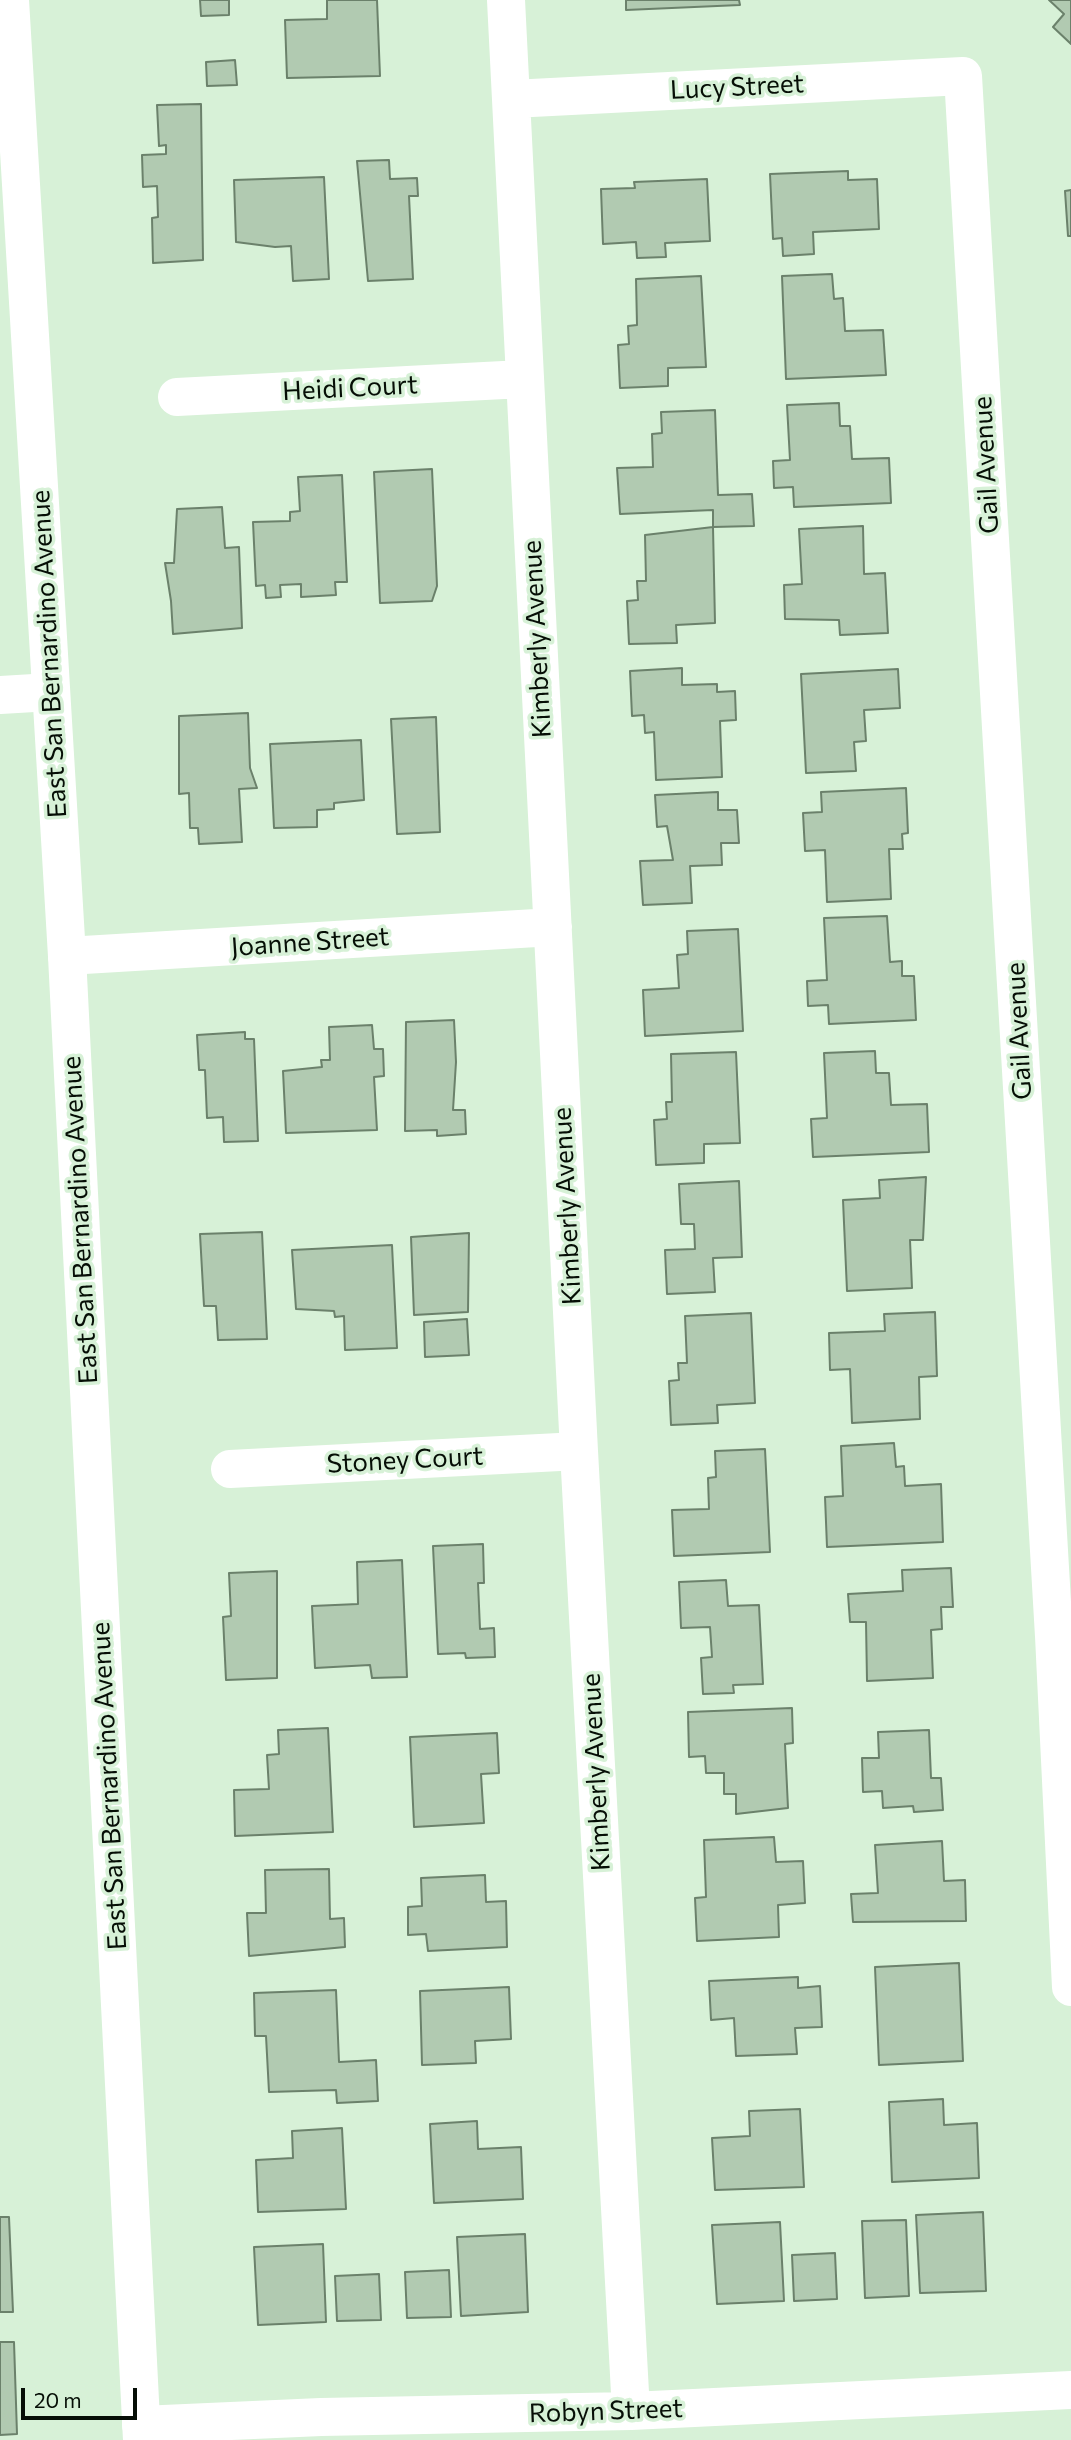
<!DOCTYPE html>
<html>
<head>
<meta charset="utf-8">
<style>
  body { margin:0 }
  #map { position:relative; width:1071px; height:2440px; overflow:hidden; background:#d7f1d7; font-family:Commissioner,sans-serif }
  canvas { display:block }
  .scale { position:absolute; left:21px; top:2388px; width:116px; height:32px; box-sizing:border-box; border:4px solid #060e06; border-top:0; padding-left:9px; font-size:21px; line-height:24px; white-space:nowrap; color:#060e06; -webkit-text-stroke:5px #d7f1d7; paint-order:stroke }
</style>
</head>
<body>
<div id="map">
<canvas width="1071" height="2440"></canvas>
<div class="scale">20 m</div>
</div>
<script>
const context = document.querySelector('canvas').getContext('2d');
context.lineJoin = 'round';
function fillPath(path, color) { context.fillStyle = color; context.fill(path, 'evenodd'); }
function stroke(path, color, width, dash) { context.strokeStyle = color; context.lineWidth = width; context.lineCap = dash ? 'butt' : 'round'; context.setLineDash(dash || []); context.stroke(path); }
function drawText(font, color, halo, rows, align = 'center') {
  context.font = font + ' Commissioner,sans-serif'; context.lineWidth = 7; context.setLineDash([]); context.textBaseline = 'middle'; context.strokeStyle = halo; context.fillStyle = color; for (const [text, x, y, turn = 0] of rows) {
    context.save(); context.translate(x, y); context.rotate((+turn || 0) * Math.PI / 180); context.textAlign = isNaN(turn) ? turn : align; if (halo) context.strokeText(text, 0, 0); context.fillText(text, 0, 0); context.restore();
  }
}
const building = new Path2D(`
  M 200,0 L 229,0 L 229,15 L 201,16 Z
  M 327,0 L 377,0 L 380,76 L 287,78 L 285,20 L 327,19 Z
  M 626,0 L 739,0 L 740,5 L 626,10 Z
  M 1049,0 L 1071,0 L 1071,44 L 1053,27 L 1064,14 Z
  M 235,60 L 237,85 L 207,86 L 206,62 Z
  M 201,104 L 203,260 L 153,263 L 152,218 L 158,217 L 157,186 L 143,187 L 142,155 L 166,154 L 166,145 L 159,146 L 157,105 Z
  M 389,160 L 390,179 L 417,178 L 418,196 L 409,196 L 413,279 L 368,281 L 357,161 Z
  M 848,171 L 848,180 L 877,179 L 879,229 L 813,232 L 814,254 L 783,256 L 782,238 L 773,239 L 770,174 Z
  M 324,177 L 329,279 L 293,281 L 291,246 L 275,247 L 236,242 L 234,180 Z
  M 707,179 L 710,241 L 665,243 L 666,257 L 637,258 L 636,242 L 603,244 L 601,189 L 635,188 L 634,182 Z
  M 1071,190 L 1071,236 L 1068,236 L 1065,191 Z
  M 832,274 L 834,299 L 843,298 L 845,331 L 883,330 L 886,375 L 786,379 L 782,276 Z
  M 701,276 L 706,367 L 668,368 L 668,386 L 620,388 L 618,345 L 629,344 L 628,326 L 637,325 L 636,279 Z
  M 839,403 L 840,426 L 850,426 L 852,459 L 889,458 L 891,503 L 794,507 L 793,487 L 774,488 L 773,461 L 790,460 L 787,405 Z
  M 715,410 L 718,495 L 752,494 L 754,526 L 713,527 L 713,510 L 620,514 L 617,468 L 653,467 L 652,434 L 662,433 L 661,412 Z
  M 432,469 L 437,586 L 432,601 L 380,603 L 374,472 Z
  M 342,475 L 347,582 L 335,582 L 336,595 L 301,597 L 301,584 L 280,585 L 281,597 L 266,598 L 265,585 L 256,586 L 253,522 L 290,521 L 290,512 L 300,511 L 298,477 Z
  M 222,507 L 225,548 L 239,547 L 242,628 L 173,634 L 171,601 L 165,563 L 174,563 L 177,509 Z
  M 863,526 L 864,574 L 885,573 L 888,633 L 840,635 L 839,620 L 785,619 L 784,585 L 802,584 L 799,529 Z
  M 713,527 L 715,623 L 676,625 L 677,643 L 629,644 L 627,601 L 638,600 L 637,581 L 646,581 L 645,535 Z
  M 682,668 L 682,685 L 717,684 L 717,692 L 735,691 L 736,720 L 720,721 L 722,777 L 656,780 L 654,732 L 645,733 L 644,715 L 632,716 L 630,671 Z
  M 898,669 L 900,708 L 864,710 L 866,741 L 854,742 L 856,771 L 806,773 L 801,674 Z
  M 248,713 L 250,768 L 257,788 L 239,789 L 242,842 L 199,844 L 198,828 L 190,828 L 189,793 L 179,794 L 179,716 Z
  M 436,717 L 440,832 L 397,834 L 391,719 Z
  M 361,740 L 364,800 L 334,803 L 334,809 L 317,810 L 317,827 L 274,828 L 270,744 Z
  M 906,788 L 908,833 L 902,834 L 903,849 L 889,849 L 891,899 L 827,902 L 825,850 L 805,851 L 803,813 L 822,812 L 821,792 Z
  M 718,792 L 718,810 L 737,810 L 739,843 L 721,843 L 722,865 L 690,866 L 692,903 L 643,905 L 640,861 L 673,860 L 667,826 L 657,827 L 655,795 Z
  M 887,916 L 890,962 L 902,961 L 902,976 L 914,976 L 916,1020 L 829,1024 L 828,1005 L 808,1006 L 807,981 L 827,980 L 824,918 Z
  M 738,929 L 743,1031 L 645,1036 L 643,990 L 679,988 L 677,955 L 688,954 L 687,931 Z
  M 454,1020 L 456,1062 L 453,1110 L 465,1110 L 466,1134 L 437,1136 L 437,1130 L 405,1131 L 406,1022 Z
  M 372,1025 L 374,1049 L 383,1049 L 384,1076 L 374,1077 L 377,1130 L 286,1133 L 283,1071 L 322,1067 L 321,1060 L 330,1060 L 329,1027 Z
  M 245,1032 L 245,1039 L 254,1039 L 258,1141 L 224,1142 L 223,1117 L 207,1118 L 205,1070 L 199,1070 L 197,1035 Z
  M 875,1051 L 876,1073 L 889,1073 L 891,1105 L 927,1104 L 929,1152 L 813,1157 L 811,1119 L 827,1118 L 824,1053 Z
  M 736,1052 L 740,1143 L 704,1144 L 704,1163 L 656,1165 L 654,1120 L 667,1119 L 666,1102 L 672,1102 L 671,1054 Z
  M 926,1177 L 923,1240 L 910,1240 L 912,1288 L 847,1291 L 843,1200 L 880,1198 L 879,1180 Z
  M 739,1181 L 742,1257 L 713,1258 L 715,1292 L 667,1294 L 665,1250 L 695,1249 L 694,1224 L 681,1224 L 679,1184 Z
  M 262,1232 L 267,1339 L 218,1340 L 216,1306 L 204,1306 L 200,1234 Z
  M 469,1233 L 468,1312 L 414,1315 L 411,1237 Z
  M 392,1245 L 397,1348 L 345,1350 L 344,1316 L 335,1317 L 334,1311 L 296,1309 L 292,1250 Z
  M 935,1312 L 937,1376 L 919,1377 L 920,1419 L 852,1423 L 850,1369 L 830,1370 L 829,1333 L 885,1331 L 884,1314 Z
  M 751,1313 L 755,1403 L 717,1405 L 718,1423 L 671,1425 L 669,1381 L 679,1380 L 678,1363 L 687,1363 L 685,1316 Z
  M 467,1319 L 469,1355 L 425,1357 L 424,1322 Z
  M 894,1443 L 896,1467 L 904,1466 L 905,1486 L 941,1484 L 943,1542 L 827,1547 L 825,1497 L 843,1496 L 841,1446 Z
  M 765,1449 L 770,1552 L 674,1556 L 672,1510 L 709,1509 L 708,1478 L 716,1477 L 715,1451 Z
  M 483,1544 L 484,1583 L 478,1583 L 480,1629 L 494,1628 L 495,1657 L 466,1658 L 465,1653 L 438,1654 L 433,1546 Z
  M 402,1560 L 407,1677 L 372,1678 L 370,1665 L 315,1668 L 312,1606 L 358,1604 L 357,1562 Z
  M 951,1568 L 953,1607 L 941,1607 L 942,1629 L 931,1630 L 933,1678 L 867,1681 L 866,1622 L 850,1622 L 848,1594 L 903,1591 L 902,1570 Z
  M 277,1571 L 277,1678 L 226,1680 L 223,1617 L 231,1616 L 229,1573 Z
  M 726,1580 L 728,1606 L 759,1605 L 763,1684 L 733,1685 L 734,1693 L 703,1694 L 701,1658 L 712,1657 L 710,1627 L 681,1628 L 679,1582 Z
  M 792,1708 L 793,1743 L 785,1744 L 788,1808 L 736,1814 L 736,1794 L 724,1794 L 724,1773 L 706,1773 L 705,1756 L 689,1757 L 688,1712 Z
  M 328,1728 L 333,1832 L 235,1836 L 234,1790 L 269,1789 L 267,1755 L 279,1754 L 278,1730 Z
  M 929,1730 L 931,1778 L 941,1778 L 943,1810 L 914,1812 L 913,1806 L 883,1808 L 882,1791 L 863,1792 L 862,1758 L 879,1758 L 878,1732 Z
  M 497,1733 L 499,1773 L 481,1774 L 484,1823 L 414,1827 L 410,1737 Z
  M 774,1837 L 776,1862 L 803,1861 L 805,1903 L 778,1905 L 779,1937 L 697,1941 L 695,1898 L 706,1897 L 704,1840 Z
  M 942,1841 L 944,1881 L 965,1880 L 966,1921 L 853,1922 L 851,1894 L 878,1893 L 875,1845 Z
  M 329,1869 L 330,1919 L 344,1918 L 345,1947 L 249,1956 L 247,1913 L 266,1913 L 265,1870 Z
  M 485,1875 L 486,1902 L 506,1901 L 507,1947 L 428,1951 L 426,1934 L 408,1935 L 408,1907 L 422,1906 L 421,1878 Z
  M 959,1963 L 963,2061 L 879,2065 L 875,1967 Z
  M 798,1977 L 798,1988 L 820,1986 L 822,2027 L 795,2028 L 797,2054 L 736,2056 L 734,2018 L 711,2020 L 709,1981 Z
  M 509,1987 L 511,2039 L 475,2041 L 476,2063 L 422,2065 L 420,1991 Z
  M 336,1990 L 339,2062 L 376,2060 L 378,2101 L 337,2103 L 336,2090 L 269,2092 L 266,2036 L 255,2036 L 254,1993 Z
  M 943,2099 L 944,2125 L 977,2123 L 979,2178 L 892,2182 L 889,2102 Z
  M 800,2109 L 804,2187 L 715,2190 L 712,2138 L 750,2136 L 749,2111 Z
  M 477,2121 L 478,2149 L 521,2147 L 523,2199 L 434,2203 L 430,2124 Z
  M 342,2128 L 346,2209 L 258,2212 L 256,2160 L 293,2158 L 292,2131 Z
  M 983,2212 L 986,2291 L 920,2293 L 916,2215 Z
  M 0,2217 L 9,2217 L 13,2312 L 0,2312 Z
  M 906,2220 L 909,2296 L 865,2298 L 862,2221 Z
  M 780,2222 L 784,2301 L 717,2304 L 712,2225 Z
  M 525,2234 L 528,2312 L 461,2316 L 457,2237 Z
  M 323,2244 L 326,2322 L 258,2325 L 254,2247 Z
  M 835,2253 L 837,2299 L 794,2301 L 792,2255 Z
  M 449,2270 L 451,2317 L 407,2318 L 405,2272 Z
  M 379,2274 L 381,2320 L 337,2321 L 335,2276 Z
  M 0,2342 L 14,2342 L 17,2434 L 0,2435 Z`);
fillPath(building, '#b1cab1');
stroke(building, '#6b816b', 2);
stroke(new Path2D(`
  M 506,0 L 579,1451 L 631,2411
  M 512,99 L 963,76 L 1054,1636 L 1071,1987
  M 177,397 L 523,379
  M 0,695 L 51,692
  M 67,956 L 553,927
  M 230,1469 L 579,1451
  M 141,2425 L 321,2417 L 631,2411 L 1071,2390`), '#fff', 38);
stroke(new Path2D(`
  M 10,0 L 67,956 L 142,2440`), '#fff', 38);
drawText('26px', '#060e06', '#d7f1d7', [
  ["Lucy Street",737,87,-3],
  ["Heidi Court",350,388,-3],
  ["Gail Avenue",986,465,-93],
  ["Kimberly Avenue",537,639,-93],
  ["East San Bernardino Avenue",49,654,-93],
  ["Joanne Street",310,942,-4],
  ["Gail Avenue",1019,1031,-93],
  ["Kimberly Avenue",567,1206,-93],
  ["East San Bernardino Avenue",80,1220,-93],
  ["Stoney Court",405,1460,-3],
  ["Kimberly Avenue",596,1772,-93],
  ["East San Bernardino Avenue",109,1786,-93],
  ["Robyn Street",606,2411,-2]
]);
</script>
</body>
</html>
